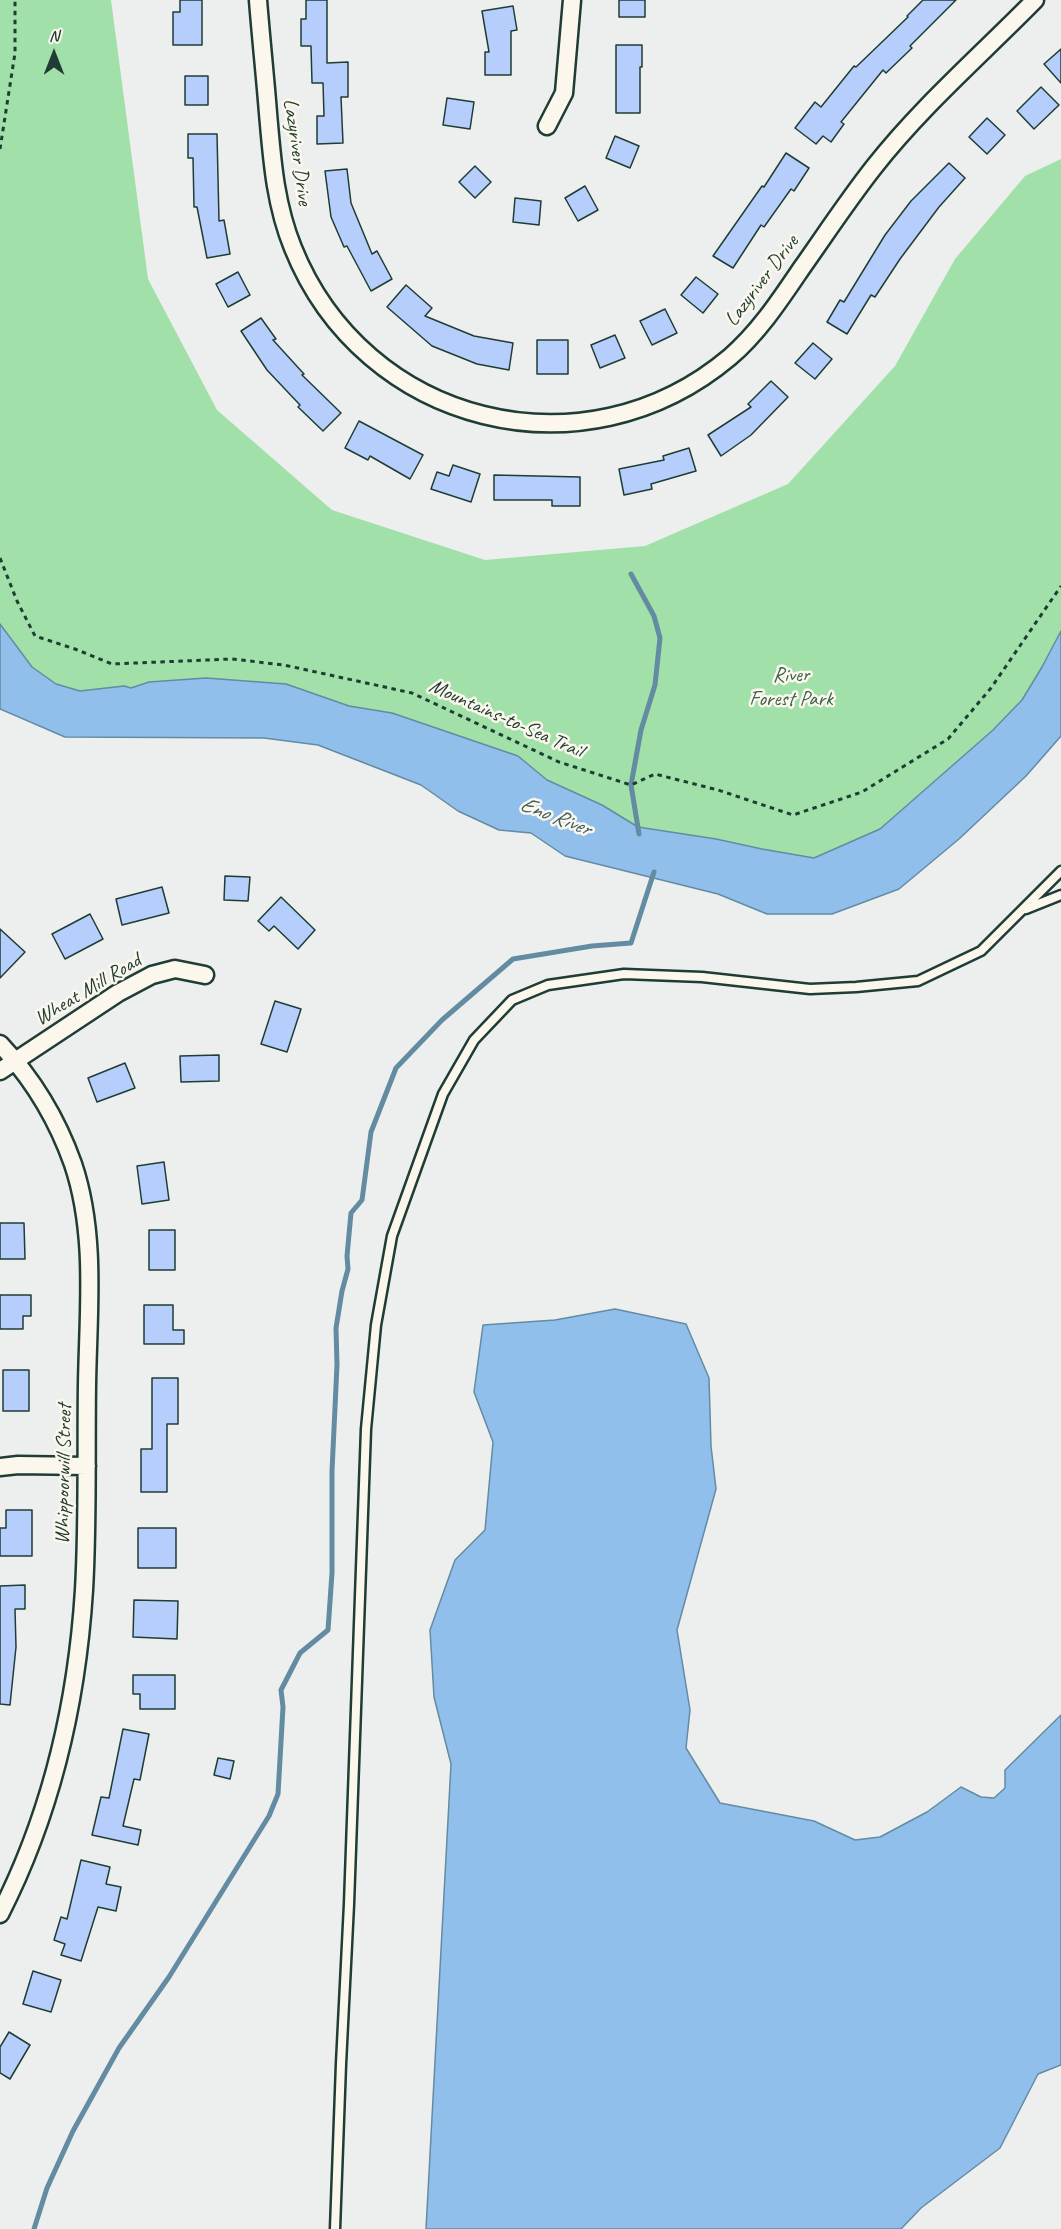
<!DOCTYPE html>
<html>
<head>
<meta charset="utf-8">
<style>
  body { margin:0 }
  #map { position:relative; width:1061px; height:2229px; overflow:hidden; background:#edefef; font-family:Caveat,sans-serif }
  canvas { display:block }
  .north { position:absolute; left:24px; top:24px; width:60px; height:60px; -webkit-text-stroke:4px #fbf7ec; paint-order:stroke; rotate:0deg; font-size:16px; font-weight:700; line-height:24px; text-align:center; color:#1f3d34 }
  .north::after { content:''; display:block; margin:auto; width:21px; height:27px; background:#1f3d34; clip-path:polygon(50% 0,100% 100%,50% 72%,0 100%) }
</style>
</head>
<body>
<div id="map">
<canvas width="1061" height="2229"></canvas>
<div class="north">N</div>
</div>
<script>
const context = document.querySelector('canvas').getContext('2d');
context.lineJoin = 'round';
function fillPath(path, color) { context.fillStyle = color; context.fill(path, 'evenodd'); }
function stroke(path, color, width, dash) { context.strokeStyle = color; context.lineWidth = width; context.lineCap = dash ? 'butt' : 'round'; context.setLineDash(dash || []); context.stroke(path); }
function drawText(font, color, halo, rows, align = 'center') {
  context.font = font + ' Caveat,sans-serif'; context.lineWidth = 5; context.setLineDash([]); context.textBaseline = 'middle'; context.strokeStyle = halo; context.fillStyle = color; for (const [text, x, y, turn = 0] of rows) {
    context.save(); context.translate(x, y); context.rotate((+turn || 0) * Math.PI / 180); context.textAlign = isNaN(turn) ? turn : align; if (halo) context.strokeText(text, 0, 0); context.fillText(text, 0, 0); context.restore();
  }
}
fillPath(new Path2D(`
  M 0,0 L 111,0 L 148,279 L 217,410 L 332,510 L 485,560 L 645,546 L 788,484 L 895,366 L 955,259 L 1025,176 L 1061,159 L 1061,683 L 849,879 L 764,877 L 253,684 L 16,700 L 0,661 Z`), '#a1e0a8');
const water = new Path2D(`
  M 0,624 L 32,667 L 56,684 L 80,691 L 124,686 L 131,688 L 149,682 L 206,678 L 286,684 L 349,706 L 392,713 L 518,756 L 547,780 L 602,805 L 638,827 L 716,839 L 762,849 L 814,858 L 880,829 L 993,730 L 1022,700 L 1042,667 L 1061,631 L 1061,736 L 1026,776 L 959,839 L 899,889 L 832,914 L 767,914 L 718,894 L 565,856 L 531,833 L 499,830 L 458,811 L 421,785 L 318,745 L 264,738 L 65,737 L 0,709 Z
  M 615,1309 L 686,1324 L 709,1378 L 711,1446 L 716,1489 L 677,1630 L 690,1710 L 686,1748 L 720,1803 L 814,1821 L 855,1840 L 880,1837 L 927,1812 L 961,1787 L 981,1797 L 994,1798 L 1005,1788 L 1005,1770 L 1061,1715 L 1061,2065 L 1038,2074 L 1000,2148 L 921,2208 L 901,2229 L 426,2229 L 451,1764 L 434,1697 L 430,1630 L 455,1560 L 485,1530 L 493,1442 L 474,1392 L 483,1325 L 555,1320 Z`);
fillPath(water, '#91bfeb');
stroke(water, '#638ba2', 1.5);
stroke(new Path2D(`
  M 631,574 L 654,616 L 660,638 L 655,685 L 641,730 L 631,785 L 639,834
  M 34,2229 L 47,2188 L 73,2131 L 119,2048 L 169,1977 L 269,1816 L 278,1794 L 283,1707 L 281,1690 L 300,1653 L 328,1630 L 332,1573 L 332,1471 L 337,1365 L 336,1328 L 342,1291 L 348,1269 L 347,1256 L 351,1213 L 362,1200 L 371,1132 L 396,1068 L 442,1020 L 513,959 L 592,946 L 631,943 L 654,872`), '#638ba2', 5);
const building = new Path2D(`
  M 180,0 L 202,0 L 202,45 L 173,45 L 173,12 L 180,12 Z
  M 306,0 L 327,0 L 327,63 L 348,62 L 348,97 L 341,97 L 343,143 L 317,144 L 317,116 L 324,116 L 323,83 L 312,83 L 311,46 L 301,46 L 301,19 L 306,19 Z
  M 619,0 L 645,0 L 645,17 L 619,17 Z
  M 923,0 L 956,0 L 910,46 L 912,48 L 886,73 L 883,70 L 841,122 L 844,124 L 831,142 L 823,136 L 816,144 L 795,128 L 815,102 L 821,107 L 854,66 L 856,67 L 908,17 L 907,16 Z
  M 513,6 L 517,30 L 511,31 L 511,75 L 485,75 L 485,52 L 489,52 L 482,11 Z
  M 616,45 L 642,45 L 642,67 L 640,67 L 640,113 L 616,113 Z
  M 1061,49 L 1061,83 L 1044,64 Z
  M 185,76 L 208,76 L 208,105 L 185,105 Z
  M 1041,87 L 1059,105 L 1034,129 L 1017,111 Z
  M 447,98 L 474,102 L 470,129 L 443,125 Z
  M 987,118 L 1005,135 L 987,154 L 969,137 Z
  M 188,134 L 217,134 L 219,221 L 224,220 L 230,254 L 207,258 L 197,207 L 194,207 L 193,158 L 188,158 Z
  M 615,136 L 639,146 L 630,168 L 606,158 Z
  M 786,153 L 809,168 L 794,191 L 791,189 L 764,227 L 761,225 L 733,268 L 713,256 L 762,186 L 764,187 Z
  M 949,163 L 965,178 L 939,207 L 900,259 L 875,297 L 871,295 L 847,334 L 827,322 L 840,300 L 844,302 L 885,235 L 911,201 Z
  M 475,166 L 491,182 L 475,198 L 459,182 Z
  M 347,169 L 351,203 L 372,254 L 377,251 L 392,279 L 371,291 L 347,246 L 344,247 L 331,217 L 325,171 Z
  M 585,186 L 598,210 L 578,221 L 565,198 Z
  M 515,198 L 541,201 L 539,225 L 513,222 Z
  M 238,272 L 250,295 L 228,307 L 216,284 Z
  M 696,277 L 718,294 L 703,313 L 681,295 Z
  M 406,285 L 432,308 L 425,316 L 474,336 L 513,343 L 509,370 L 477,364 L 432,346 L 387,307 Z
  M 665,309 L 677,333 L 652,345 L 640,321 Z
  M 261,318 L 276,339 L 273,340 L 304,374 L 302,375 L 341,413 L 323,431 L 298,407 L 300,405 L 267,370 L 241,331 Z
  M 615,335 L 625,358 L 600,368 L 591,345 Z
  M 537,340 L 568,340 L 568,374 L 537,374 Z
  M 813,343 L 832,359 L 815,379 L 795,363 Z
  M 771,381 L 788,397 L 751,435 L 721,456 L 708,435 L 751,407 L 748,404 Z
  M 359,421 L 423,455 L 410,479 L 370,456 L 368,460 L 345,448 Z
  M 689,448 L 696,471 L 651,484 L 652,489 L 624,495 L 619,469 L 664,460 L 663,456 Z
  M 453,465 L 480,474 L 471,502 L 431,489 L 437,472 L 449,476 Z
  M 494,475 L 580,477 L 580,506 L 552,506 L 552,500 L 494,500 Z
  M 225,876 L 250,877 L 248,901 L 224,900 Z
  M 162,887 L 169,913 L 122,925 L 116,899 Z
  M 281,897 L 315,930 L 298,949 L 274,926 L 269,931 L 258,921 Z
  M 90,914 L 103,939 L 65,959 L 52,934 Z
  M 0,929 L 25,952 L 0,978 Z
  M 275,1001 L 301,1009 L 287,1052 L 261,1044 Z
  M 219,1055 L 219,1081 L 181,1082 L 180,1056 Z
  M 125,1063 L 135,1088 L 97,1102 L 88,1078 Z
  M 164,1162 L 169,1200 L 142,1204 L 137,1166 Z
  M 0,1223 L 24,1223 L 25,1259 L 0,1259 Z
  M 149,1230 L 175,1230 L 175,1270 L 149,1270 Z
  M 0,1295 L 31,1295 L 31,1316 L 23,1316 L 23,1329 L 0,1329 Z
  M 144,1305 L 173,1305 L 173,1330 L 184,1330 L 184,1344 L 144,1344 Z
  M 3,1370 L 29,1370 L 29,1411 L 3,1411 Z
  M 152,1378 L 178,1378 L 178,1424 L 167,1424 L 167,1492 L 141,1492 L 141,1449 L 152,1449 Z
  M 6,1510 L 32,1510 L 32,1556 L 0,1556 L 0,1528 L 6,1528 Z
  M 138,1528 L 176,1528 L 176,1568 L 138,1568 Z
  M 25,1585 L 25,1609 L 15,1609 L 16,1647 L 10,1705 L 0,1704 L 0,1586 Z
  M 134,1600 L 178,1601 L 177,1639 L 133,1637 Z
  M 133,1675 L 175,1675 L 175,1709 L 140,1709 L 140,1694 L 133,1694 Z
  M 123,1729 L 149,1734 L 140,1780 L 134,1779 L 123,1826 L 141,1830 L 138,1845 L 92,1835 L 101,1797 L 109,1798 Z
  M 218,1758 L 234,1761 L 230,1779 L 214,1775 Z
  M 81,1860 L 110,1867 L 106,1884 L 121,1887 L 116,1911 L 98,1907 L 81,1961 L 61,1955 L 65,1944 L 54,1940 L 61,1917 L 67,1919 Z
  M 33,1971 L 61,1980 L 51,2012 L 23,2004 Z
  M 9,2032 L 30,2045 L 10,2079 L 0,2073 L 0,2047 Z`);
fillPath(building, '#b5cefc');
stroke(building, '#1f3d34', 1.5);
const service = new Path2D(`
  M 1026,909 L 1061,895
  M 335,2229 L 341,2064 L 349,1904 L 366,1429 L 376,1325 L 392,1236 L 443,1094 L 474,1040 L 512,1000 L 548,985 L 624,974 L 702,977 L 810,989 L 856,987 L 918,981 L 981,951 L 1061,871`);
const minor = new Path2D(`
  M 258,0 C 261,38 265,75 268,113 C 272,159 275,204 293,248 C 364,425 584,480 730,357 C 759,332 780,300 801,269 C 825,235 848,200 874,167 C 922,106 981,55 1035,0
  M 547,126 L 564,93 L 572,0
  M 0,1044 C 33,1079 57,1119 73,1164 C 97,1235 88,1312 87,1385 C 86,1453 88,1522 84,1590 C 77,1701 51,1814 0,1914
  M 0,1071 L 118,993 L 152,975 L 175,969 L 205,975
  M 0,1467 L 18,1465 L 87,1466`);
stroke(service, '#1f3d34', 13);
stroke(minor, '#1f3d34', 21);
stroke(new Path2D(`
  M 0,149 L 15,53 L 15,0
  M 0,558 L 17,601 L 35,636 L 75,649 L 112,664 L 232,659 L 284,665 L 412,693 L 559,762 L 631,785 L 655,774 L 718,790 L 793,815 L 862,792 L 948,739 L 991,688 L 1061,586`), '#1f3d34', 3, [4.5, 4.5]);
stroke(service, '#fbf7ec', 8);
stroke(minor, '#fbf7ec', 16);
drawText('21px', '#1f3d34', '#fbf7ec', [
  ["Lazyriver Drive",297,152,82],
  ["Lazyriver Drive",762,281,-53],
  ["Mountains-to-Sea Trail",506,719,24],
  ["Wheat Mill Road",88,990,-31],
  ["Whippoorwill Street",64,1474,-89]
]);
drawText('21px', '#395e4b', '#fbf7ec', [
  ["River",791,675],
  ["Forest Park",791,699]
]);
drawText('italic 22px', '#3c5e62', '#fbf7ec', [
  ["Eno River",555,817,21]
]);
</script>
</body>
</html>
